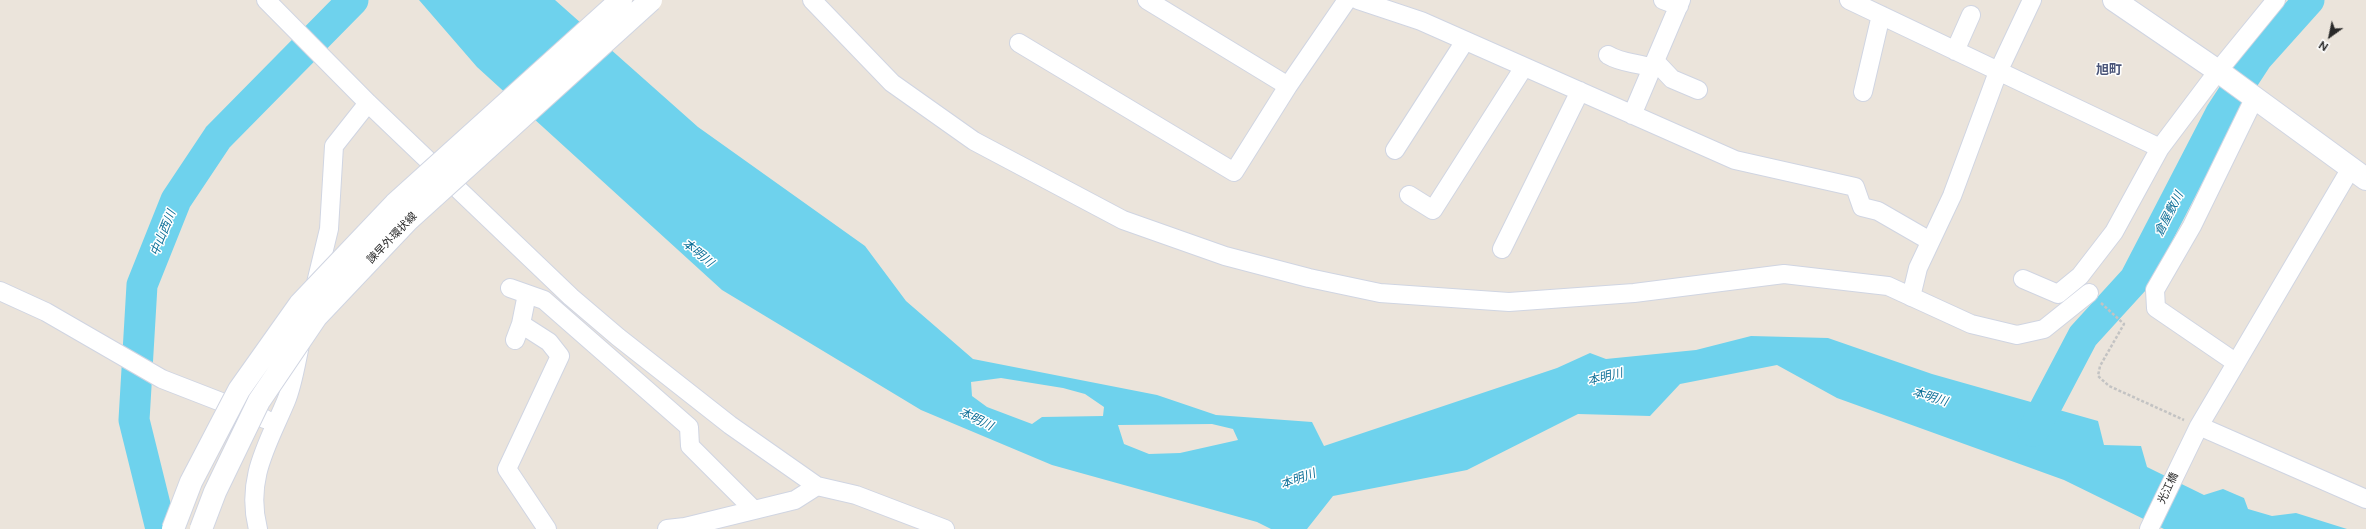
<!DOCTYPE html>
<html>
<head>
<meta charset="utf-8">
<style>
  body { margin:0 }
  #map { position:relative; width:2366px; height:529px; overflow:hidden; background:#ebe4db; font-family:"Public Sans",sans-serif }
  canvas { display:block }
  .north { position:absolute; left:2310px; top:16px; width:40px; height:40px; -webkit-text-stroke:3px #fff; paint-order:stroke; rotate:213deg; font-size:11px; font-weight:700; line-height:16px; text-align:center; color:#292929 }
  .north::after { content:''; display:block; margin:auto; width:14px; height:18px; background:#292929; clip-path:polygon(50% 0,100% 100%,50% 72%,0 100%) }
</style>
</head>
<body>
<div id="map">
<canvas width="2366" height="529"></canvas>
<div class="north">N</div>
</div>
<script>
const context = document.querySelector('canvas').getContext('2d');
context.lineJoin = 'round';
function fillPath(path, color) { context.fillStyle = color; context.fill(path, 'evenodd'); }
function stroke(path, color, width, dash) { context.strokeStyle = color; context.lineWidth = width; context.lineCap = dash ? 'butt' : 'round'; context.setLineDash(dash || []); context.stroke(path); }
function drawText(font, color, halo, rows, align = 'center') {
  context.font = font + ' "Public Sans","Noto Sans JP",sans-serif'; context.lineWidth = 3; context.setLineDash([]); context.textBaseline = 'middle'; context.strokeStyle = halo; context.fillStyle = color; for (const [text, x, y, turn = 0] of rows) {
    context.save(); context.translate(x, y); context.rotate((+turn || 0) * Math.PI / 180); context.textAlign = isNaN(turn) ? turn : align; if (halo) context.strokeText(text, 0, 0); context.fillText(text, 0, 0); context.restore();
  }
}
fillPath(new Path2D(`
  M 419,0 L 555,0 L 698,127 L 865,246 L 906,301 L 973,359 L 1157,395 L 1216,415 L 1312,422 L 1324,446 L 1557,368 L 1590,353 L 1606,359 L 1696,350 L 1751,336 L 1828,338 L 1932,374 L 2098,421 L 2104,445 L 2141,446 L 2147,467 L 2204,495 L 2223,489 L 2244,498 L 2248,509 L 2272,516 L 2296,513 L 2347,529 L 2164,529 L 2064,480 L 1837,398 L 1777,365 L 1680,384 L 1650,416 L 1578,414 L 1467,470 L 1333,496 L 1307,529 L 1271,529 L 1257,522 L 1052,465 L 921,410 L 722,290 L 477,67 ZM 1001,378 L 1063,388 L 1085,394 L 1104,407 L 1103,416 L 1042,417 L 1032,424 L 987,407 L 972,396 L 971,382 ZM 1212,424 L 1233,429 L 1238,440 L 1180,453 L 1149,454 L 1124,444 L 1118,425 Z`), '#6ed2ed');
stroke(new Path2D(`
  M 2033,431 L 2083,336 L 2135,279 L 2221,113 L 2257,58 L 2309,0
  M 161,529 L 134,420 L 142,285 L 176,200 L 218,137 L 353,0`), '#6ed2ed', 31);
const minor = new Path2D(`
  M 266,0 L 368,103 L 571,297 L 618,337 L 730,425 L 817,486 L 856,495 L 945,529
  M 812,0 L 892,83 L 974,141 L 1123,220 L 1225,256 L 1309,278 L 1380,293 L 1509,302 L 1634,293 L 1784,274 L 1888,286 L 1971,324 L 2017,335 L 2044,329 L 2089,293
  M 1147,0 L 1288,86
  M 1358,0 L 1421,21 L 1735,160 L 1855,187 L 1862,207 L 1878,211 L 1930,241
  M 1663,0 L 1679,6
  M 1849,0 L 2160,148
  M 1019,43 L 1234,172 L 1288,86 L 1347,0
  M 1955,51 L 1971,15
  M 1608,55 C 1623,64 1636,62 1652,68
  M 1655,61 L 1672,79 L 1698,90
  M 1863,92 L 1881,15
  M 1632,115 L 1681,0
  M 1395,150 L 1465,41
  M 1409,195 L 1433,210 L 1524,67
  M 1502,249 L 1580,91
  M 2023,279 L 2058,294 L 2080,276 L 2114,232 L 2160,148 L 2218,71 L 2276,0
  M 510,288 L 544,300 L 689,427 L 690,446 L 753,509
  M 0,291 L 46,312 L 162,379 L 265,419
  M 314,291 L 329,229 L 334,146 L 368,103
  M 1911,297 L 1918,268 L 1952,196 L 1998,72 L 2032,0
  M 521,324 L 549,342 L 560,356 L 507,469 L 547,529
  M 515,340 L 521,324 L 527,294
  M 2235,362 L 2156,308 L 2155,290 L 2192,226 L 2255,97
  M 2199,426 L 2366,499
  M 258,529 C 245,479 268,444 286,401 C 293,384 296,363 300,345
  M 667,529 L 685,527 L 795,500 L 817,486
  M 2149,529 L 2199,426 L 2351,168`);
const tertiary = new Path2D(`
  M 2114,0 L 2218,71 L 2366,179`);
stroke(minor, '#d0d5e2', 20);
stroke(tertiary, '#d0d5e2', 24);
stroke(new Path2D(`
  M 2101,303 L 2124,324 L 2100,366 L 2098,376 L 2109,386 L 2184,420`), '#c3c3c3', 2.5, [3, 2]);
stroke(minor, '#fff', 18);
stroke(tertiary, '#fff', 22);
const secondaryBridge = new Path2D(`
  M 173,529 L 191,482 L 239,390 L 300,304 L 395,204 L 621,0
  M 201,529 L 215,492 L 259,401 L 316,317 L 409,219 L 651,0`);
stroke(secondaryBridge, '#d0d5e2', 24, []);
stroke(secondaryBridge, '#fff', 22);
drawText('11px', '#292929', '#fff', [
  ["諫早外環状線",392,238,-46],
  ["光江橋",2168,488,-65]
]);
drawText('italic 12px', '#0e7098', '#fff', [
  ["倉屋敷川",2169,214,-63],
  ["中山西川",163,233,-68],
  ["本明川",698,253,39],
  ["本明川",1605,377,-14],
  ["本明川",1930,397,17],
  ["本明川",976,419,26],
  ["本明川",1298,479,-20]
]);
drawText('bold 13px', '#4a5579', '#fff', [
  ["旭町",2109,70]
]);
</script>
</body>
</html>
